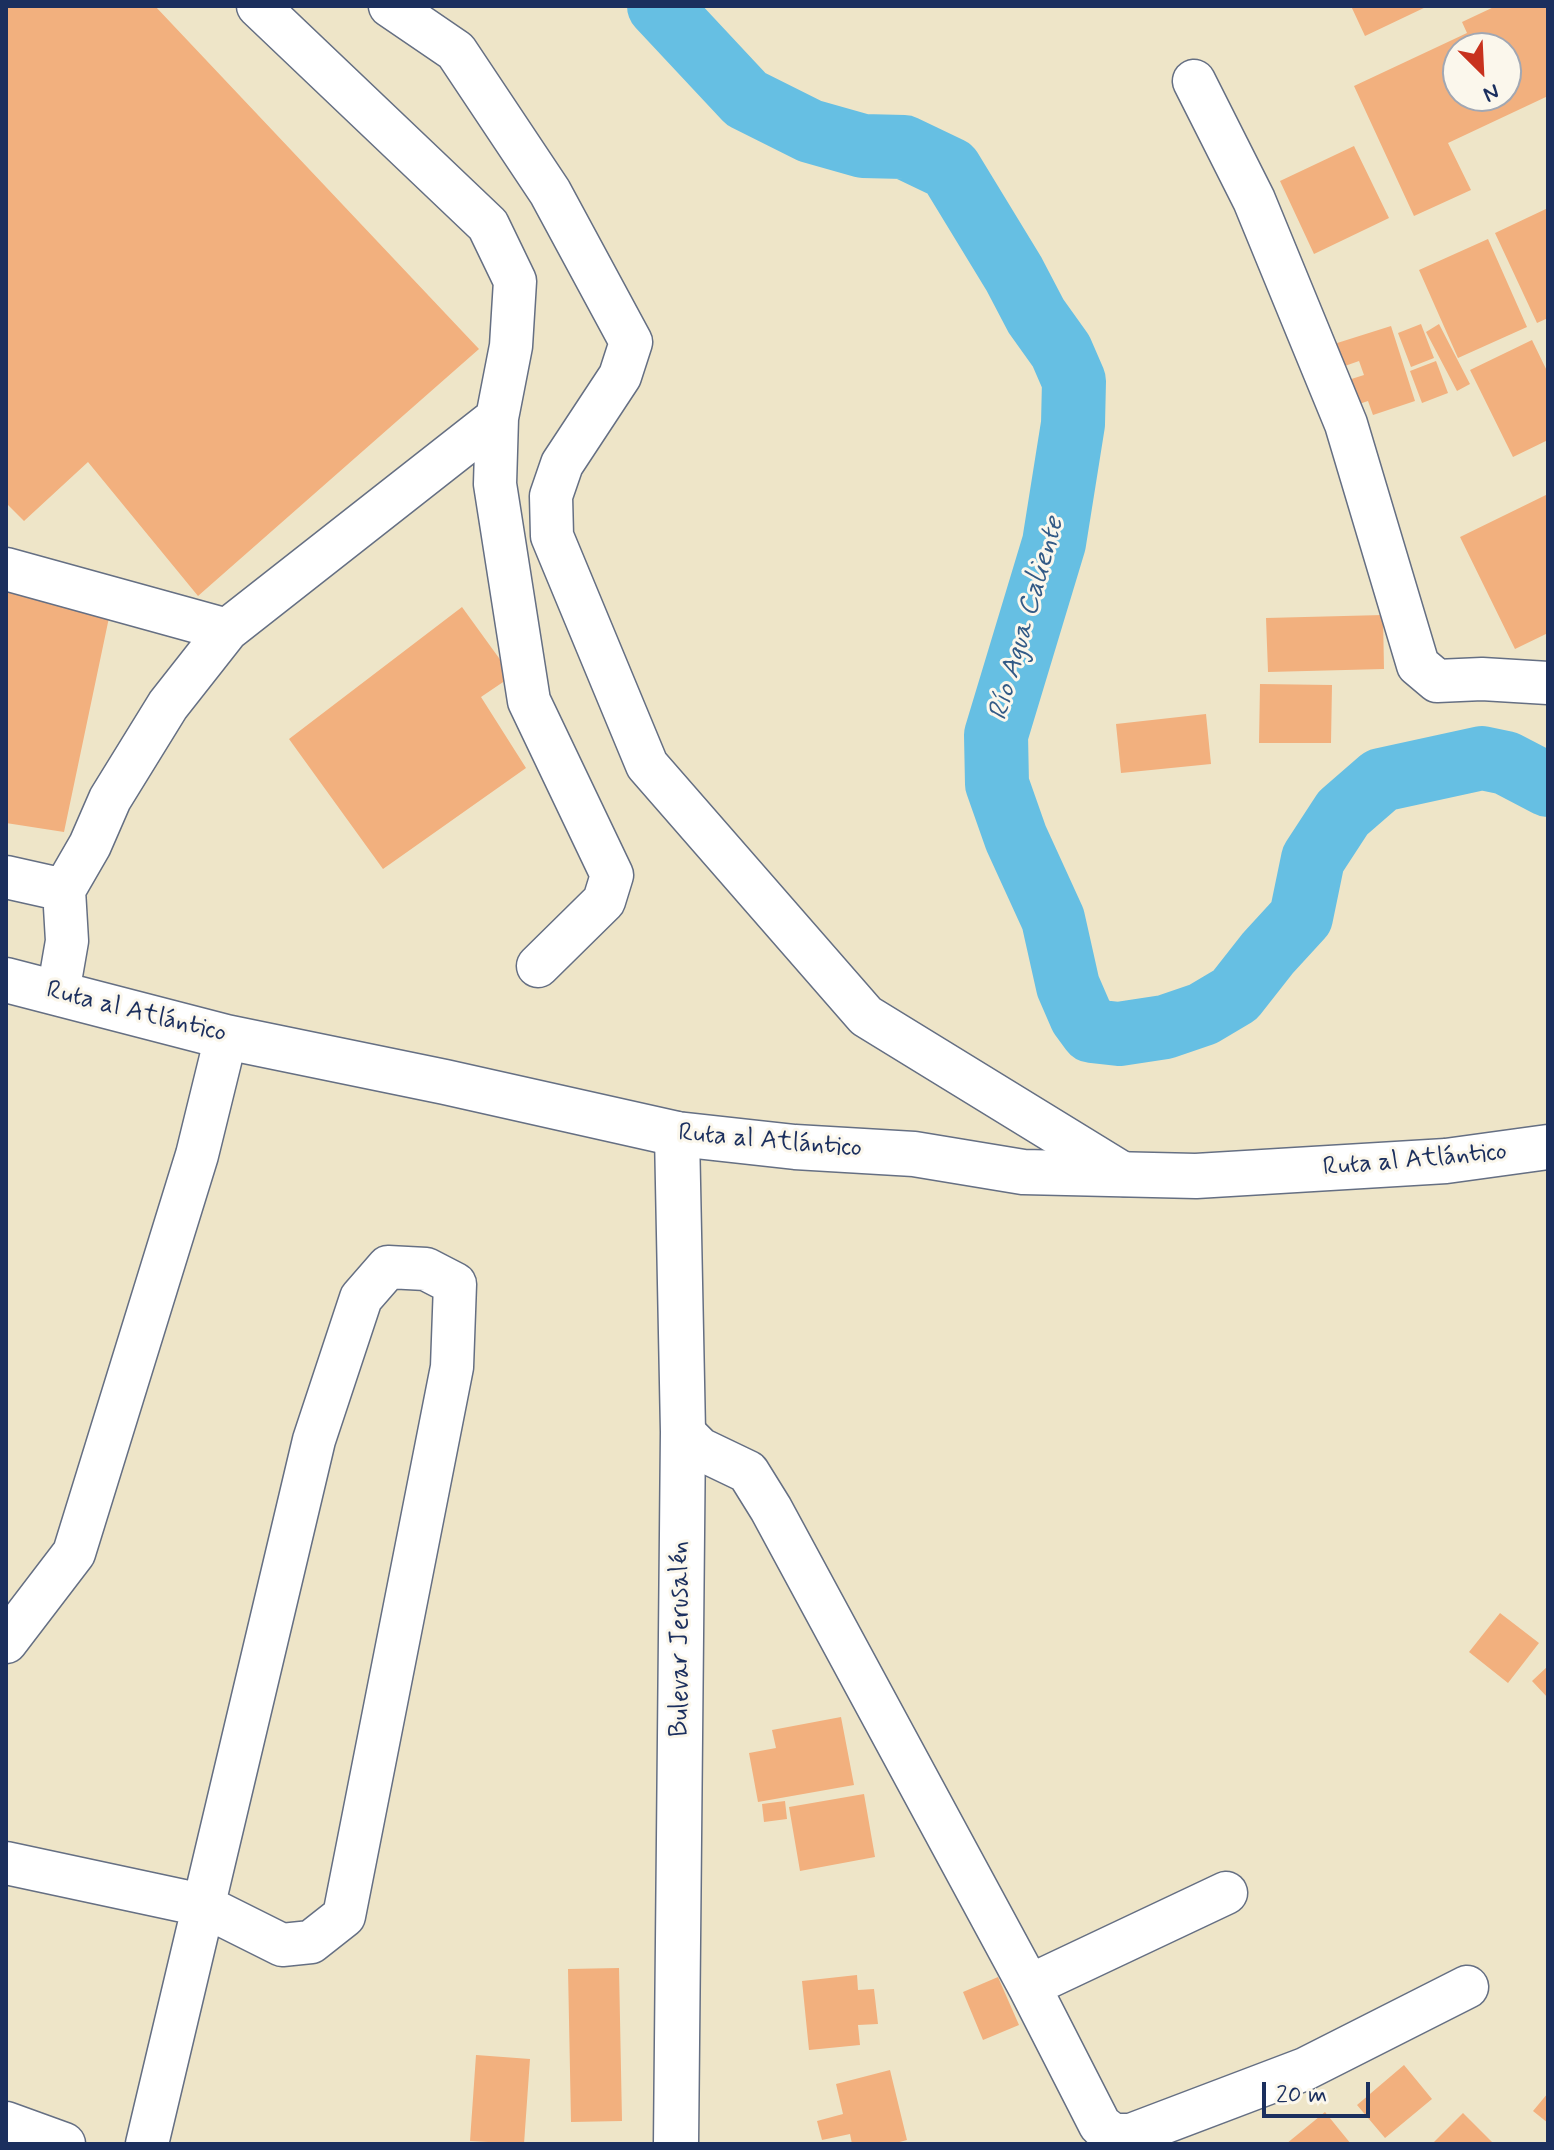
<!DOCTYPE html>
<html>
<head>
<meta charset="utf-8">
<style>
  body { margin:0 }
  #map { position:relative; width:1554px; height:2150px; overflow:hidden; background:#eee5c8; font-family:Mynerve,sans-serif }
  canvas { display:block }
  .frame { position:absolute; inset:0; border:8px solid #1b2f5e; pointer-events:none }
  .north { position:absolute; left:1442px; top:32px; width:80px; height:80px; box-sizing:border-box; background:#fbf7ec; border:2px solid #a1a7b3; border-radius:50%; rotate:156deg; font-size:22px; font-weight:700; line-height:32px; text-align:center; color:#1b2f5e }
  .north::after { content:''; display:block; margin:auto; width:28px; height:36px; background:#c8321e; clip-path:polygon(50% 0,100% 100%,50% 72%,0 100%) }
  .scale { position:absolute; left:1262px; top:2082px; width:108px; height:36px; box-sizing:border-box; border:4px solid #1b2f5e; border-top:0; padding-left:10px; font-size:24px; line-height:28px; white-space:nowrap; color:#1b2f5e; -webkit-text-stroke:6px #fbf7ec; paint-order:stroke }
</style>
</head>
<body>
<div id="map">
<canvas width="1554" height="2150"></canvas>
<div class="frame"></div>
<div class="north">N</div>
<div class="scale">20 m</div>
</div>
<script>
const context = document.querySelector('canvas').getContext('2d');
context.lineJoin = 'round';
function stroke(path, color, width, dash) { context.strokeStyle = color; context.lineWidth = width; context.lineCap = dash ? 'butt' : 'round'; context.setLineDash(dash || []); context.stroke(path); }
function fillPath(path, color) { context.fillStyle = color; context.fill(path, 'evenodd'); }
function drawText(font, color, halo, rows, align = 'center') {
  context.font = font + ' Mynerve,sans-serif'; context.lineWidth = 6; context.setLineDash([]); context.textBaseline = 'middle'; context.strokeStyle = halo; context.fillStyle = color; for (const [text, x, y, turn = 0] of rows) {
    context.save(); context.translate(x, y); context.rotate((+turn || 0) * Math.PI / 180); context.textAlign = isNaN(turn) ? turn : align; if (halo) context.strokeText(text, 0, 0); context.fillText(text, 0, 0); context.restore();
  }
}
stroke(new Path2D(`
  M 659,6 L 746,99 L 810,131 L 863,146 L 904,147 L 950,169 L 1014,274 L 1036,316 L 1061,351 L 1074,381 L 1073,424 L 1054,543 L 996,735 L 997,784 L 1016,838 L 1053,919 L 1068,986 L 1081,1016 L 1092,1031 L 1119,1034 L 1165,1027 L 1203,1014 L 1235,995 L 1268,953 L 1301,917 L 1313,859 L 1343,813 L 1381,780 L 1482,758 L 1506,763 L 1548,785`), '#66bfe3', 64);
fillPath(new Path2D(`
  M 6,6 L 155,6 L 479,349 L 198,596 L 88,462 L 24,521 L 6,503 Z
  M 1351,6 L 1428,6 L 1365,36 Z
  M 1496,6 L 1548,6 L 1548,96 L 1448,143 L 1471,190 L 1414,216 L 1354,86 L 1467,33 L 1462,22 ZM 1458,48 L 1506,48 L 1506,96 L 1458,96 Z
  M 1354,146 L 1389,218 L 1314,254 L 1280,181 Z
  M 1548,208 L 1548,318 L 1537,323 L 1495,233 Z
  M 1488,239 L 1527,327 L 1458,358 L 1419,270 Z
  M 1421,324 L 1434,358 L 1411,367 L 1398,333 Z
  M 1439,324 L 1470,384 L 1457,391 L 1426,332 Z
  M 1391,326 L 1415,401 L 1373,415 L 1368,401 L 1350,407 L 1342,382 L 1364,375 L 1359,361 L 1342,367 L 1334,344 Z
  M 1532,340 L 1548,373 L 1548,440 L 1513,457 L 1470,370 Z
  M 1436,361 L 1448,393 L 1422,403 L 1410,371 Z
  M 1548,494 L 1548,633 L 1515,649 L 1460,537 Z
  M 6,586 L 111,608 L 64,832 L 6,823 Z
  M 462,607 L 512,676 L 481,697 L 526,768 L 383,869 L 289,739 Z
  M 1383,615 L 1384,669 L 1268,672 L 1266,618 Z
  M 1260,684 L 1332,685 L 1331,743 L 1259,743 Z
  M 1206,714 L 1211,764 L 1121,773 L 1116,724 Z
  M 1500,1613 L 1539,1643 L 1508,1683 L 1469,1652 Z
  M 1548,1666 L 1548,1698 L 1532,1681 Z
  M 841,1717 L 854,1785 L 758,1802 L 749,1753 L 776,1748 L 772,1730 Z
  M 864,1794 L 875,1857 L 800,1871 L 789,1807 Z
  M 785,1801 L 787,1819 L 764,1822 L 762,1804 Z
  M 619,1968 L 622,2121 L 571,2122 L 568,1969 Z
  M 857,1975 L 858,1990 L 874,1989 L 878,2024 L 858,2025 L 860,2045 L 809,2050 L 802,1981 Z
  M 998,1977 L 1019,2025 L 983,2040 L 963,1992 Z
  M 476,2055 L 530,2059 L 524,2144 L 470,2141 Z
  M 1404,2065 L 1432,2099 L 1385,2138 L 1357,2105 Z
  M 890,2070 L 907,2140 L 892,2144 L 852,2144 L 850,2134 L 822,2140 L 817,2121 L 843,2114 L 836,2084 Z
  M 1548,2093 L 1548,2123 L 1533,2111 Z
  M 1325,2112 L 1351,2144 L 1286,2144 Z
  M 1463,2113 L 1494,2144 L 1432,2144 Z`), '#f2b07e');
const minor = new Path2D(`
  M 390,6 L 456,51 L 550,192 L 631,342 L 620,376 L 562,464 L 551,496 L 552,536 L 647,765 L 866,1016 L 1125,1175
  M 1194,81 L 1254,200 L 1346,424 L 1418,665 L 1437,681 L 1482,679 L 1548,683
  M 497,418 L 495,484 L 529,701 L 612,875 L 604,901 L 538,966
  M 6,569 L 227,630
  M 6,877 L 64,890 L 67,941 L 58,993
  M 64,890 L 90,845 L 110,799 L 168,705 L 227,630 L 497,418 L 511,346 L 515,281 L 488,225 L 258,6
  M 683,1432 L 700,1449 L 748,1472 L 771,1509 L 1029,1986 L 1100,2125 L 1113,2135 L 1131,2135 L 1305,2069 L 1467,1987
  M 6,1642 L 74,1553 L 197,1155 L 226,1037
  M 6,1863 L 202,1905 L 282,1945 L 311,1942 L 344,1916 L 452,1367 L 455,1284 L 426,1269 L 388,1267 L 361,1298 L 314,1440 L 147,2144
  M 1029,1986 L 1226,1893
  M 6,2123 L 64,2144`);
const major = new Path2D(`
  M 676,2144 L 683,1432 L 677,1134`);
const highway = new Path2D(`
  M 6,980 L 226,1037 L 445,1082 L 677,1134 L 795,1147 L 914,1154 L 1023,1172 L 1196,1176 L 1446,1161 L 1548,1147`);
stroke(minor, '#656f83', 45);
stroke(major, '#656f83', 47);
stroke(highway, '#656f83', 47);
stroke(minor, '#fff', 42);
stroke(major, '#fff', 44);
stroke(highway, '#fff', 44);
drawText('26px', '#1b2f5e', '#fbf7ec', [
  ["Ruta al Atlántico",136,1013,14],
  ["Ruta al Atlántico",770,1142,5],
  ["Ruta al Atlántico",1415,1161,-5],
  ["Bulevar Jerusalén",682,1639,-90]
]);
drawText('italic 28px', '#325a86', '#fbf7ec', [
  ["Río Agua Caliente",1028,619,-74]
]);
</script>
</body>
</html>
